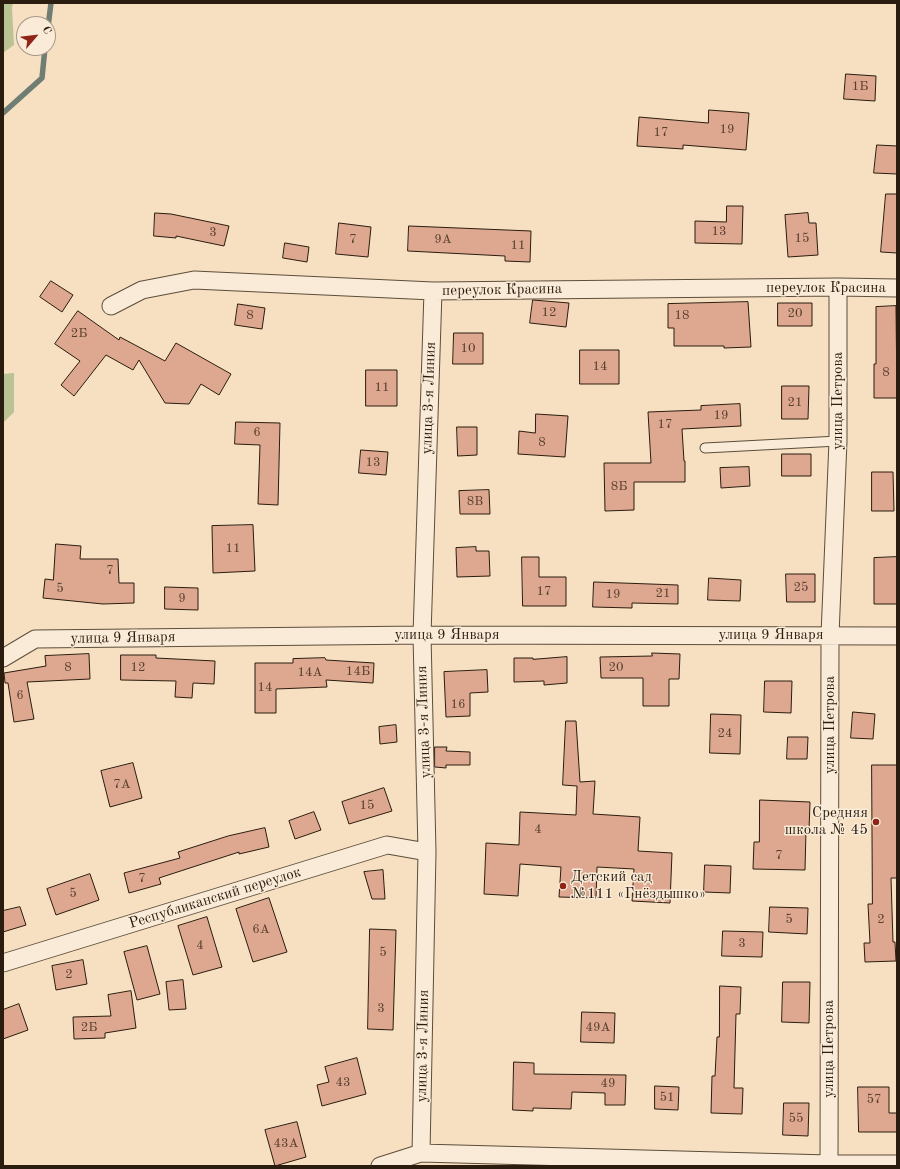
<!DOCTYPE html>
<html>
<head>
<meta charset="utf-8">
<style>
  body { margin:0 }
  #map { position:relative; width:900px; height:1169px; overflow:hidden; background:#f6e0c1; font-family:"Old Standard TT",serif }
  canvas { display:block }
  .frame { position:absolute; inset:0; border:4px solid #2a1c0e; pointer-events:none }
  .north { position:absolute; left:16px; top:16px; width:40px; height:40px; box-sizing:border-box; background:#f9ebd7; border:1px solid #a69887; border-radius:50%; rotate:62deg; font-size:11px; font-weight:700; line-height:16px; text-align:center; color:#2a1c0e }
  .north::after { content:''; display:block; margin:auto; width:14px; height:18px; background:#8f2418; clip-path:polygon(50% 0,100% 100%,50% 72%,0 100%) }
</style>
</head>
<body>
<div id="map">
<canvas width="900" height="1169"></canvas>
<div class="frame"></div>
<div class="north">С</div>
</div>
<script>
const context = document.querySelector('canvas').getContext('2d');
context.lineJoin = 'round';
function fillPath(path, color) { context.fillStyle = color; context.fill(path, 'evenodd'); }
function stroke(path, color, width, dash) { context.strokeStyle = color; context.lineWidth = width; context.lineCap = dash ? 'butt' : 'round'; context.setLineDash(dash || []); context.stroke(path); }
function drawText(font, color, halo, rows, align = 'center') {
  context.font = font + ' "Old Standard TT",serif'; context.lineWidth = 3; context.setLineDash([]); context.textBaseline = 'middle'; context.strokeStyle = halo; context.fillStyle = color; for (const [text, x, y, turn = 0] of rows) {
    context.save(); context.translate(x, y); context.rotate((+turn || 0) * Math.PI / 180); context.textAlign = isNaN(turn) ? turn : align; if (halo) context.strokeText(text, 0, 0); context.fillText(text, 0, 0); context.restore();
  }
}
fillPath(new Path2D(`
  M 3,3 L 13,3 L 12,8 L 14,45 L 3,53 Z
  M 14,373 L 14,412 L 3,423 L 3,374 Z`), '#bac394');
stroke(new Path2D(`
  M 48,27 L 51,3
  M 3,113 L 42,78 L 45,48`), '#6f7d73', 5.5);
const building = new Path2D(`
  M 846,74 L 876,76 L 875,101 L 844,99 Z
  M 709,110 L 749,113 L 746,150 L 683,145 L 683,149 L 637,146 L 639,117 L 708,123 Z
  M 877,145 L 897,146 L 897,174 L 874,173 Z
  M 886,194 L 897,194 L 897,253 L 881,252 Z
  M 727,206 L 743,206 L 742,244 L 695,243 L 695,221 L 726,222 Z
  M 155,213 L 171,214 L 229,226 L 224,246 L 176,236 L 176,238 L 154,236 Z
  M 808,213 L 809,223 L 816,223 L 818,255 L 788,257 L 785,215 Z
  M 339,223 L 371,227 L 368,257 L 336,254 Z
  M 409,226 L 531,231 L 530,262 L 505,261 L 505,256 L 408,251 Z
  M 285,243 L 309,247 L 307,262 L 283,258 Z
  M 51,281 L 73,295 L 62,312 L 40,297 Z
  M 533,300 L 569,303 L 566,327 L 530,323 Z
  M 748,302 L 751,347 L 724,348 L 724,346 L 674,346 L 674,328 L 668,328 L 668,304 Z
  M 778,303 L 812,303 L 812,326 L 778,326 Z
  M 238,304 L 265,308 L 262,329 L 235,325 Z
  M 896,306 L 897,398 L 874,398 L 874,364 L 876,364 L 876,307 Z
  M 78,311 L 119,340 L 120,337 L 165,361 L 176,343 L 231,374 L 219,395 L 201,384 L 189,404 L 165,403 L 139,360 L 133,370 L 106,355 L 74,396 L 61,385 L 80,361 L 55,344 Z
  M 454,333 L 483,333 L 483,364 L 453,364 Z
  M 580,350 L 619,350 L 619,384 L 580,384 Z
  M 366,370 L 397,370 L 397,406 L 366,406 Z
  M 782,386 L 809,386 L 808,419 L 782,419 Z
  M 740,404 L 741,426 L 682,429 L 684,461 L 685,461 L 685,482 L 634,482 L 634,510 L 605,511 L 604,463 L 651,463 L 648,412 L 701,410 L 701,406 Z
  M 536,414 L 568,416 L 565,457 L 518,454 L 519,431 L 535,433 Z
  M 236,422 L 280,423 L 278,505 L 258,504 L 260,445 L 235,444 Z
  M 457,427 L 477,427 L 477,455 L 458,456 Z
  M 361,450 L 388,452 L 386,475 L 359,473 Z
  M 782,454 L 811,454 L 811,476 L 782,476 Z
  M 749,467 L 750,486 L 721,488 L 720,468 Z
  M 872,472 L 893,472 L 894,511 L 872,511 Z
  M 489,490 L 490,514 L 460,514 L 459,491 Z
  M 253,525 L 255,571 L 213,573 L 212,526 Z
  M 56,544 L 81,546 L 80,559 L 118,559 L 119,583 L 134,583 L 134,603 L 103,604 L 43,598 L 45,579 L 53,580 Z
  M 476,547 L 476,551 L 489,551 L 490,576 L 457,577 L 456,548 Z
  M 522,557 L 539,557 L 539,577 L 566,577 L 566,606 L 523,606 Z
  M 897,557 L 897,604 L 874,604 L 874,558 Z
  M 786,574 L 815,574 L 815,602 L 787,602 Z
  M 709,578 L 741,580 L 740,601 L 708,600 Z
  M 594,582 L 678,585 L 678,604 L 632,603 L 632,608 L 593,607 Z
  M 165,587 L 198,588 L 198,610 L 165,609 Z
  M 652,653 L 680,654 L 679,679 L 669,679 L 669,706 L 643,706 L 643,678 L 601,678 L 600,657 L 652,656 Z
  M 89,654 L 90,679 L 27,682 L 34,719 L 14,722 L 8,683 L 5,683 L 4,673 L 46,666 L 45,656 Z
  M 121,655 L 156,655 L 156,658 L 215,661 L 214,684 L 193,683 L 192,698 L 175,697 L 176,681 L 121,680 Z
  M 567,657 L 567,683 L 544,685 L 544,681 L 514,682 L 514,658 L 533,658 L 533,659 Z
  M 325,658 L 326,660 L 374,663 L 373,683 L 326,680 L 327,687 L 276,689 L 276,713 L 255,713 L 255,663 L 293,663 L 293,659 Z
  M 487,670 L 488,692 L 470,693 L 470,716 L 446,717 L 444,672 Z
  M 765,681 L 792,681 L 791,713 L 764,712 Z
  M 853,712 L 875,714 L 873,739 L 851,738 Z
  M 711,714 L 741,715 L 740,754 L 710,753 Z
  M 566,721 L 576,721 L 580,782 L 595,781 L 593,814 L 640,817 L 638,851 L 672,853 L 670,903 L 632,901 L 634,869 L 597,867 L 596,898 L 559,897 L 561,867 L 520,864 L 518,896 L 484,894 L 486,843 L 519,845 L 520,812 L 576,815 L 577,786 L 563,785 Z
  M 396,725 L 397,742 L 380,744 L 379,727 Z
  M 788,737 L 808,737 L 807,759 L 787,759 Z
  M 435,747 L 447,747 L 446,751 L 470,752 L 470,765 L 446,765 L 446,768 L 435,767 Z
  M 133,763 L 142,798 L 110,807 L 101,771 Z
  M 872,765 L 897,765 L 897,878 L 891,878 L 893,942 L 895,942 L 896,961 L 865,962 L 864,943 L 870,943 L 868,904 L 872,904 Z
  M 384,788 L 392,811 L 349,824 L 342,802 Z
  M 760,800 L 810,802 L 809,830 L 806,830 L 805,870 L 753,869 L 754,842 L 759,842 Z
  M 314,812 L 321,830 L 295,839 L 289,821 Z
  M 265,828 L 269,847 L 239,854 L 239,852 L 159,878 L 161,884 L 129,893 L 124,873 L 180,858 L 178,852 L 228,836 Z
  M 705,865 L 731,866 L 730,893 L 704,892 Z
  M 383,870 L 385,899 L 372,899 L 364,872 Z
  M 90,874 L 99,900 L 56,915 L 47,889 Z
  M 269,898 L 287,952 L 253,962 L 236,909 Z
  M 20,907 L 26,925 L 3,932 L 3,911 Z
  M 770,907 L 808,908 L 807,934 L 769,932 Z
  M 207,917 L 222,967 L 193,975 L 178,926 Z
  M 370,929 L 396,930 L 393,1030 L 368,1029 Z
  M 723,931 L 763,932 L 762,957 L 722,956 Z
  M 147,946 L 160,994 L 137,1000 L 124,952 Z
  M 83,960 L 87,984 L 56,990 L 52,966 Z
  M 183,980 L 186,1009 L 169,1010 L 166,982 Z
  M 783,982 L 810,982 L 809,1023 L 782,1022 Z
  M 720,986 L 741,987 L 740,1014 L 736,1014 L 734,1088 L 743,1088 L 742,1114 L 711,1113 L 712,1076 L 715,1076 L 717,1037 L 719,1037 Z
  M 131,991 L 136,1028 L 105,1033 L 105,1038 L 74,1039 L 73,1017 L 111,1016 L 108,995 Z
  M 19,1004 L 28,1030 L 3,1039 L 3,1010 Z
  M 582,1012 L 615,1013 L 614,1043 L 581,1042 Z
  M 357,1058 L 366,1094 L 322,1106 L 317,1085 L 329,1082 L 325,1067 Z
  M 514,1062 L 534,1063 L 534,1074 L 626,1075 L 625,1105 L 605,1105 L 605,1093 L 572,1092 L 571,1109 L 533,1108 L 533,1111 L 513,1110 Z
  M 655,1086 L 679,1087 L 678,1110 L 655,1109 Z
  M 858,1087 L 889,1087 L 889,1113 L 897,1113 L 897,1132 L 859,1132 Z
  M 784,1103 L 809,1103 L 808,1136 L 783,1135 Z
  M 297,1122 L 306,1157 L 275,1166 L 265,1130 Z`);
fillPath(building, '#dea790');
stroke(building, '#2a1c0e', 1);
const lane = new Path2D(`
  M 705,448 L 838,441`);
const street = new Path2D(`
  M 111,306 L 142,290 L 194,280 L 433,291 L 838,287 L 897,288
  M 3,658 L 35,639 L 422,635 L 897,636
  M 3,963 L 387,845 L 427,852
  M 421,1153 L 427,852 L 422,635 L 433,291
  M 829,1164 L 830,635 L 838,441 L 838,287
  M 380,1166 L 421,1153 L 829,1164 L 897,1164`);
stroke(lane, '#5d4d3b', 11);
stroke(street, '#5d4d3b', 19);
stroke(lane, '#f9ebd7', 9);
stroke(street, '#f9ebd7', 17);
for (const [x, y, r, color] of [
  [876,822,4,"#8f2418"],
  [563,886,4,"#8f2418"]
]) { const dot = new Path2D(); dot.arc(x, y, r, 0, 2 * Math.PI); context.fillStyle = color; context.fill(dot); stroke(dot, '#f9ebd7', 1.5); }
drawText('13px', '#573f2e', null, [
  ["1Б",860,87],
  ["19",727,130],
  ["17",661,133],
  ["13",719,232],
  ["3",213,233],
  ["15",802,239],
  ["7",353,240],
  ["9А",443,240],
  ["11",518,246],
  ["12",549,313],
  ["20",795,314],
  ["8",250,316],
  ["18",682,316],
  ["2Б",79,334],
  ["10",468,349],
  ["14",600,367],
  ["8",886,373],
  ["11",382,388],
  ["21",795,403],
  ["19",721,416],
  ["17",665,425],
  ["6",257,433],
  ["8",542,443],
  ["13",373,463],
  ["8Б",619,487],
  ["8В",475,502],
  ["11",233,549],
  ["7",110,571],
  ["25",801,588],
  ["5",60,589],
  ["17",544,592],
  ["21",663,594],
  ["19",613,595],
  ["9",182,599],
  ["8",68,668],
  ["12",138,668],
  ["20",616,668],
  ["14Б",358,672],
  ["14А",310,673],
  ["14",265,688],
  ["6",20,696],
  ["16",458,705],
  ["24",725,734],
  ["7А",122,785],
  ["15",367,806],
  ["4",538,830],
  ["7",779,856],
  ["7",142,879],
  ["5",73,894],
  ["5",789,920],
  ["2",881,920],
  ["6А",261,930],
  ["3",742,944],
  ["4",200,946],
  ["5",383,953],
  ["2",69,975],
  ["3",381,1009],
  ["2Б",89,1028],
  ["49А",598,1028],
  ["43",343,1083],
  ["49",608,1084],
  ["51",667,1098],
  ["57",874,1100],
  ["55",796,1119],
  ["43А",286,1144]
]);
drawText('15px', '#2a1c0e', '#f9ebd7', [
  ["переулок Красина",826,288],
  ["переулок Красина",502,290,-1],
  ["улица 3-я Линия",429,398,-88],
  ["улица Петрова",838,401,-90],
  ["улица 9 Января",447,635],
  ["улица 9 Января",771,635],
  ["улица 9 Января",123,638,-1],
  ["улица 3-я Линия",424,722,-92],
  ["улица Петрова",830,725,-90],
  ["Республиканский переулок",215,898,-17],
  ["улица 3-я Линия",423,1046,-89],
  ["улица Петрова",829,1049,-90]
]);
drawText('15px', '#2a1c0e', '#f9ebd7', [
  ["Средняя",868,813],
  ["школа № 45",868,830],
  ["Детский сад",571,877,"left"],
  ["№111 «Гнёздышко»",571,894,"left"]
], 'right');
</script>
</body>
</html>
